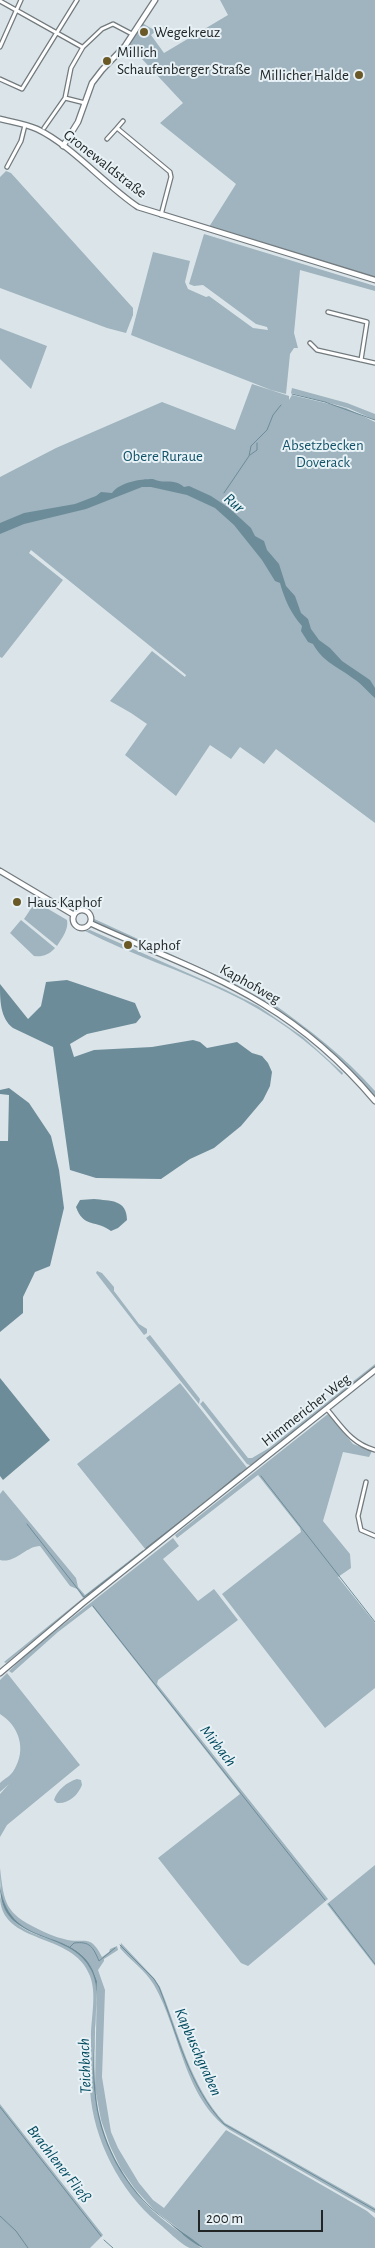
<!DOCTYPE html>
<html>
<head>
<meta charset="utf-8">
<style>
  body { margin:0 }
  #map { position:relative; width:375px; height:2248px; overflow:hidden; background:#dbe5e9; font-family:"Alegreya Sans",sans-serif }
  canvas { display:block }
  .scale { position:absolute; left:198px; top:2210px; width:125px; height:22px; box-sizing:border-box; border:2px solid #212526; border-top:0; padding-left:6px; font-size:15px; line-height:18px; white-space:nowrap; color:#212526; -webkit-text-stroke:4px #e8f2f6; paint-order:stroke }
</style>
</head>
<body>
<div id="map">
<canvas width="375" height="2248"></canvas>
<div class="scale">200 m</div>
</div>
<script>
const context = document.querySelector('canvas').getContext('2d');
context.lineJoin = 'round';
function fillPath(path, color) { context.fillStyle = color; context.fill(path, 'evenodd'); }
function stroke(path, color, width, dash) { context.strokeStyle = color; context.lineWidth = width; context.lineCap = dash ? 'butt' : 'round'; context.setLineDash(dash || []); context.stroke(path); }
function drawText(font, color, halo, rows, align = 'center') {
  context.font = font + ' "Alegreya Sans",sans-serif'; context.lineWidth = 4; context.setLineDash([]); context.textBaseline = 'middle'; context.strokeStyle = halo; context.fillStyle = color; for (const [text, x, y, turn = 0] of rows) {
    context.save(); context.translate(x, y); context.rotate((+turn || 0) * Math.PI / 180); context.textAlign = isNaN(turn) ? turn : align; if (halo) context.strokeText(text, 0, 0); context.fillText(text, 0, 0); context.restore();
  }
}
fillPath(new Path2D(`
  M 220,0 L 375,0 L 375,278 L 209,227 L 236,184 L 160,123 L 183,103 L 129,45 L 142,23 L 156,31 L 151,35 L 164,53 L 228,15 Z
  M 6,171 L 11,173 L 133,308 L 133,315 L 126,333 L 107,328 L 0,288 L 0,177 Z
  M 204,234 L 375,286 L 375,291 L 300,270 L 294,333 L 298,348 L 294,348 L 290,354 L 286,394 L 271,390 L 131,335 L 153,252 L 190,261 L 185,282 L 188,289 L 206,297 L 209,296 L 253,328 L 268,330 L 267,327 L 256,324 L 203,285 L 194,286 L 189,284 Z
  M 0,328 L 47,346 L 31,389 L 0,359 Z
  M 252,384 L 289,396 L 289,400 L 292,395 L 346,408 L 375,422 L 375,823 L 276,749 L 264,764 L 240,747 L 231,759 L 210,745 L 176,796 L 125,755 L 147,724 L 131,713 L 110,701 L 152,651 L 185,677 L 186,675 L 31,550 L 29,553 L 63,580 L 2,658 L 0,657 L 0,477 L 56,448 L 162,402 L 235,430 Z
  M 292,388 L 347,403 L 375,414 L 375,420 L 348,408 L 291,393 Z
  M 38,903 L 67,920 C 69,929 62,938 57,946 L 24,919 L 32,907 Z
  M 90,917 L 232,982 L 266,1001 L 264,1002 L 91,921 Z
  M 21,920 L 55,948 C 49,955 42,957 34,956 L 10,933 Z
  M 90,930 L 224,989 L 258,1006 L 303,1037 L 343,1073 L 342,1075 C 310,1041 270,1013 228,993 C 181,970 131,955 85,931 Z
  M 272,1003 C 309,1029 345,1057 375,1091 L 375,1097 C 344,1063 311,1031 272,1007 Z
  M 97,1271 L 102,1273 L 114,1287 L 114,1291 L 139,1324 L 147,1329 L 147,1333 L 144,1335 L 96,1273 Z
  M 150,1335 L 200,1399 L 199,1404 L 146,1338 Z
  M 375,1364 L 375,1369 L 252,1466 L 247,1464 L 200,1404 L 203,1401 L 248,1458 L 252,1458 L 269,1448 Z
  M 180,1383 L 248,1469 L 146,1550 L 77,1464 Z
  M 328,1414 L 353,1444 L 372,1451 L 369,1457 L 343,1452 L 323,1521 L 350,1554 L 351,1568 L 338,1577 L 375,1623 L 375,1688 L 325,1728 L 222,1594 L 301,1532 L 300,1528 L 258,1475 L 177,1538 L 175,1535 Z
  M 3,1490 L 76,1578 L 78,1587 L 85,1595 L 143,1550 L 143,1552 L 6,1663 L 4,1662 L 83,1598 L 77,1589 L 70,1586 L 40,1546 C 26,1546 15,1564 0,1560 L 0,1494 Z
  M 173,1538 L 179,1546 L 163,1559 L 198,1601 L 214,1589 L 238,1620 L 158,1680 L 157,1684 L 328,1899 L 248,1966 L 241,1963 L 158,1858 L 240,1794 L 92,1606 L 58,1632 L 12,1673 L 9,1671 L 36,1646 Z
  M 7,1673 L 80,1765 L 7,1825 L 0,1837 L 0,1794 L 9,1784 L 0,1792 L 0,1783 C 5,1778 11,1776 14,1770 C 27,1749 19,1726 0,1714 L 0,1680 Z
  M 77,1779 L 81,1780 L 82,1785 C 78,1795 69,1804 57,1803 L 54,1800 C 57,1790 67,1782 77,1779 Z
  M 375,1865 L 375,1966 L 327,1904 Z
  M 0,1868 C 4,1903 5,1913 38,1929 C 46,1933 55,1937 64,1939 C 83,1945 90,1932 102,1957 L 109,1952 L 110,1949 L 117,1946 L 118,1950 L 104,1959 L 104,1961 L 98,1970 L 105,1990 L 102,2077 L 111,2132 L 118,2148 L 139,2183 L 153,2200 L 164,2208 L 226,2130 L 367,2211 L 375,2218 L 375,2248 L 204,2248 L 155,2211 L 135,2189 L 121,2169 L 110,2146 L 101,2120 L 95,2088 L 97,1981 C 83,1930 33,1948 10,1916 C 0,1902 0,1885 0,1868 Z
  M 0,1896 C 15,1947 67,1929 89,1965 C 101,1984 95,2012 95,2033 C 94,2052 93,2071 94,2090 C 98,2134 120,2180 153,2211 C 167,2224 185,2235 201,2248 C 198,2248 193,2248 190,2248 C 181,2245 165,2228 157,2222 C 120,2191 93,2139 90,2090 C 89,2072 91,2054 91,2037 C 91,2018 97,1994 90,1976 C 74,1931 0,1946 0,1896 Z
  M 121,1943 L 154,1978 L 160,1987 C 179,2033 190,2086 225,2123 L 370,2205 L 375,2208 L 375,2213 L 230,2130 C 183,2097 181,2032 154,1985 C 146,1971 130,1960 120,1948 Z
  M 0,2104 L 103,2235 L 90,2248 L 0,2248 Z`), '#9fb4be');
fillPath(new Path2D(`
  M 153,479 C 165,485 172,477 184,487 L 189,486 L 211,496 L 229,508 L 251,528 L 255,536 L 264,541 L 267,550 L 279,564 L 286,586 L 295,596 L 301,613 L 308,619 L 311,629 L 319,640 L 330,648 L 342,661 L 370,680 L 375,688 L 375,698 C 368,692 362,684 354,679 C 337,666 324,663 313,644 L 308,642 L 301,631 L 302,626 C 291,614 284,598 280,583 L 275,581 L 262,560 L 234,525 L 215,508 L 187,495 L 151,487 L 142,487 L 86,509 L 24,524 L 0,534 L 0,523 L 24,513 L 75,504 L 96,496 L 101,492 L 112,493 C 120,482 140,479 153,479 Z
  M 67,980 L 135,1003 L 141,1017 L 136,1023 L 87,1034 L 70,1044 L 74,1057 L 94,1050 L 152,1047 L 193,1040 L 200,1042 L 207,1048 L 237,1042 L 252,1053 L 262,1056 L 268,1063 L 272,1072 L 270,1086 L 263,1100 L 241,1126 L 214,1148 L 190,1159 L 161,1179 L 96,1178 L 70,1170 L 53,1047 L 13,1028 C 0,1018 0,1000 0,984 L 28,1019 L 41,1006 L 46,982 Z
  M 9,1088 L 29,1103 L 51,1136 L 59,1170 L 64,1208 L 50,1266 L 35,1272 L 23,1297 L 23,1313 L 0,1332 L 0,1141 L 8,1141 L 9,1095 L 0,1094 L 0,1090 Z
  M 94,1199 C 110,1201 127,1199 127,1220 L 118,1228 L 111,1231 C 97,1220 83,1228 76,1207 L 80,1200 Z
  M 0,1378 L 50,1440 L 3,1480 L 0,1476 Z
  M 0,1886 C 11,1956 81,1921 97,1981 C 96,2019 92,2058 96,2095 C 100,2138 123,2183 155,2211 C 170,2224 188,2235 204,2248 C 194,2246 174,2226 164,2219 C 124,2190 98,2140 94,2090 C 92,2070 94,2049 95,2029 C 95,2011 100,1987 91,1970 C 71,1928 0,1946 0,1886 Z`), '#6d8c99');
stroke(new Path2D(`
  M 292,394 L 325,402 L 375,420
  M 250,455 L 257,450 L 257,443
  M 224,493 L 249,456 L 251,446 L 267,430 L 273,415 L 281,405
  M 261,1476 L 375,1622
  M 215,1494 L 240,1473
  M 27,1524 L 84,1597 L 141,1553
  M 146,1548 L 209,1499
  M 93,1606 L 325,1900
  M 329,1904 L 375,1964
  M 120,1945 L 154,1979 L 159,1987 C 177,2033 189,2087 224,2124 L 375,2210
  M 70,1947 L 74,1943 C 90,1941 93,1947 99,1961 L 115,1948
  M 0,2107 L 101,2236
  M 0,2216 L 16,2231 L 28,2248
  M 104,2240 L 113,2248`), '#6d8c99', 1);
const minor = new Path2D(`
  M 0,1 L 82,47
  M 0,47 L 21,0
  M 0,79 L 22,89 L 77,0
  M 65,98 L 85,103
  M 44,128 L 65,98 L 71,68 L 83,47 L 102,29 L 113,24 L 132,34
  M 117,128 L 123,121
  M 107,139 L 117,128 L 170,172 L 171,177 L 161,215
  M 7,167 L 21,141 L 25,125
  M 328,312 L 367,322 L 361,360
  M 310,343 L 317,350 L 375,363
  M 327,1409 C 342,1427 352,1444 375,1450
  M 366,1482 L 358,1516 L 361,1530 L 375,1536`);
const tertiary = new Path2D(`
  M 63,146 L 78,122 L 92,83 L 102,70 L 125,46 L 155,0
  M 0,1673 L 83,1603 L 375,1370`);
const secondary = new Path2D(`
  M 0,119 C 12,122 26,124 37,129 C 71,145 105,185 138,207 L 375,280
  M 0,871 L 74,915
  M73 919a9 9 0 1 1 18 0a9 9 0 1 1-18 0Z
  M 90,923 C 148,950 209,971 263,1004 C 306,1030 343,1063 375,1101`);
stroke(minor, '#727a7e', 5.5);
stroke(tertiary, '#727a7e', 7);
stroke(secondary, '#727a7e', 7);
stroke(minor, '#fff', 3);
stroke(tertiary, '#fff', 4.5);
stroke(secondary, '#fff', 4.5);
for (const [x, y, r, color] of [
  [144,32,5,"#6a5926"],
  [107,61,5,"#6a5926"],
  [359,75,5,"#6a5926"],
  [17,902,5,"#6a5926"],
  [128,945,5,"#6a5926"]
]) { const dot = new Path2D(); dot.arc(x, y, r, 0, 2 * Math.PI); context.fillStyle = color; context.fill(dot); stroke(dot, '#e8f2f6', 2); }
drawText('15px', '#212526', '#e8f2f6', [
  ["Wegekreuz",154,32],
  ["Millich",117,52],
  ["Schaufenberger Straße",117,69],
  ["Millicher Halde",349,75,"right"],
  ["Haus Kaphof",27,902],
  ["Kaphof",138,945]
], 'left');
drawText('15px', '#212526', '#e8f2f6', [
  ["Gronewaldstraße",105,164,38],
  ["Kaphofweg",250,984,29],
  ["Himmericher Weg",306,1410,-38]
]);
drawText('15px', '#135369', '#e8f2f6', [
  ["Absetzbecken",323,445],
  ["Doverack",323,462],
  ["Obere Ruraue",163,456]
]);
drawText('italic 16px', '#02495e', '#e8f2f6', [
  ["Rur",234,503,40],
  ["Mirbach",218,1746,52],
  ["Kapbuschgraben",198,2052,66],
  ["Teichbach",85,2066,-92],
  ["Brachlener Fließ",59,2164,52]
]);
</script>
</body>
</html>
